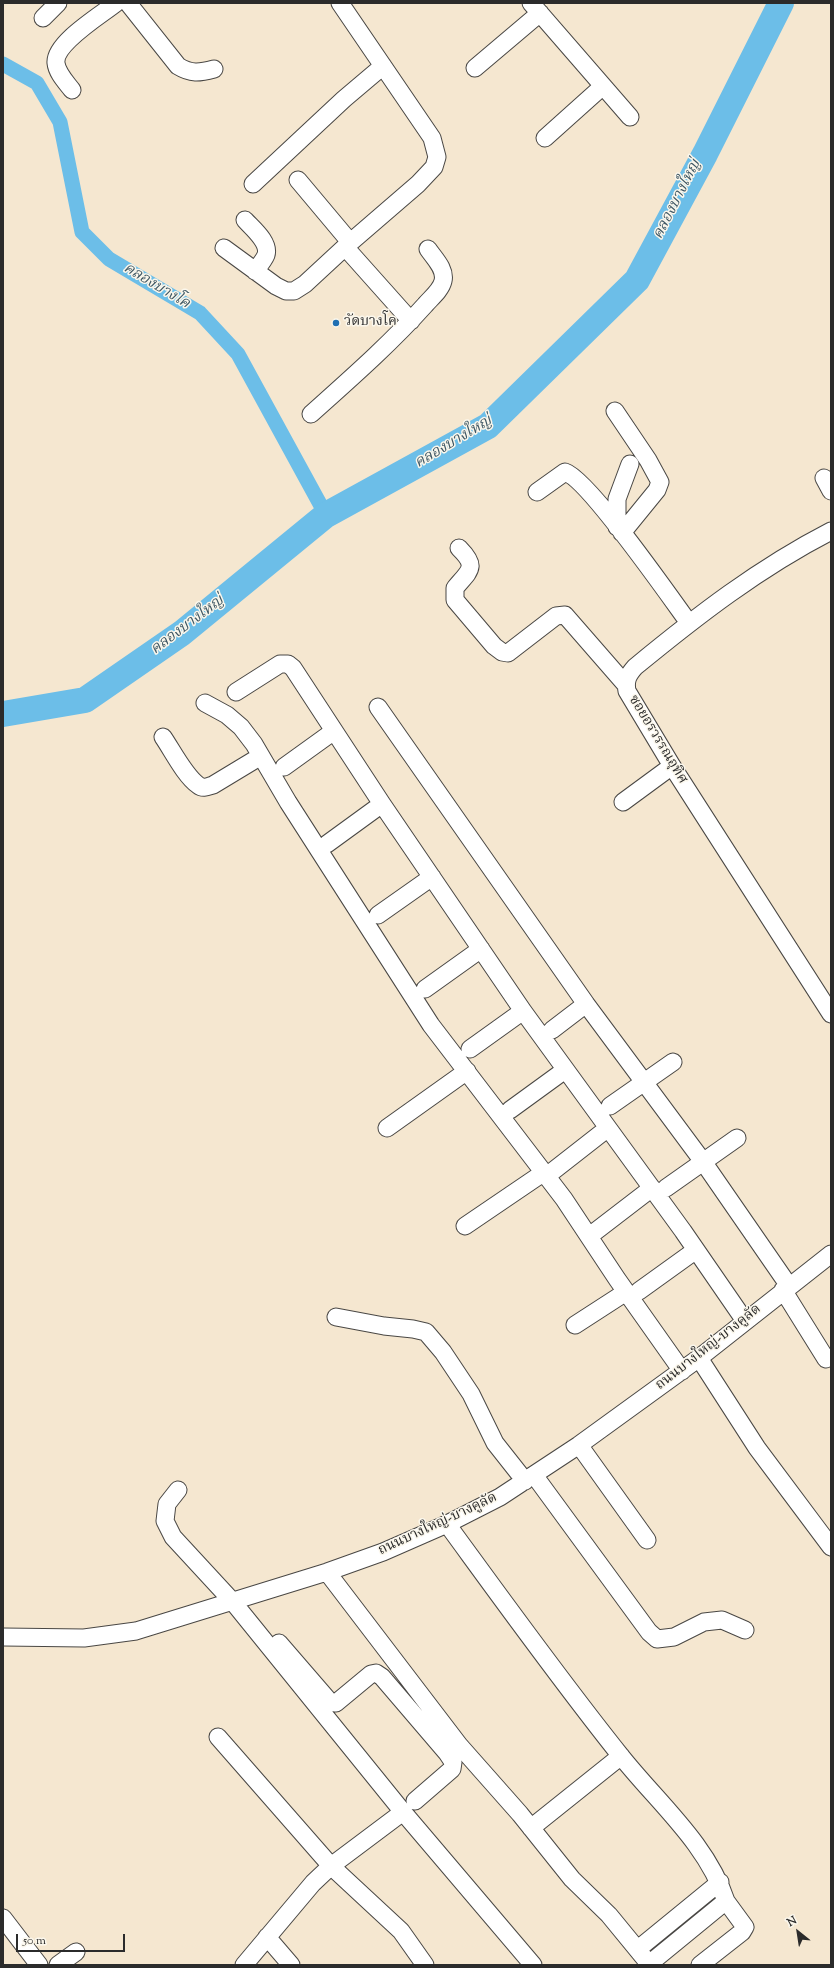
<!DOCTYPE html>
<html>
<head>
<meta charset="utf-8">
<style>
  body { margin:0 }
  #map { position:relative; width:834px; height:1968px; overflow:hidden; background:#f5e7d0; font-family:"Sorts Mill Goudy",serif }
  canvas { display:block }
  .frame { position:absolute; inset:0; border:4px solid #2b2b2b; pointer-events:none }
  .north { position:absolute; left:778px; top:1912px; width:40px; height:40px; -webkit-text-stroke:3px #fbf7ec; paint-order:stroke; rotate:330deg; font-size:11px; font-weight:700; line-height:16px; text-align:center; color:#2b2b2b }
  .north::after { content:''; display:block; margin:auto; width:14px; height:18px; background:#2b2b2b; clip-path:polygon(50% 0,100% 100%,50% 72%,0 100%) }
  .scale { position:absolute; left:16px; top:1934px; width:109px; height:18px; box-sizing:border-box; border:2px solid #2b2b2b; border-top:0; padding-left:5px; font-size:12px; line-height:14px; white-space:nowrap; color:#2b2b2b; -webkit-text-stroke:3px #fbf7ec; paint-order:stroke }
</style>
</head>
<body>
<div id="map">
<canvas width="834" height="1968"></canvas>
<div class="frame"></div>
<div class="north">N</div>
<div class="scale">50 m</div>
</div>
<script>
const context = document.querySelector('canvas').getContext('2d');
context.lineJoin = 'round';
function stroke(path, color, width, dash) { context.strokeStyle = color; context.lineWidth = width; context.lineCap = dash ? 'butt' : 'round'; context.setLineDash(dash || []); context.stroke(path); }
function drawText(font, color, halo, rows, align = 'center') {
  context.font = font + ' "Sorts Mill Goudy","Noto Serif Thai",serif'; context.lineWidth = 3; context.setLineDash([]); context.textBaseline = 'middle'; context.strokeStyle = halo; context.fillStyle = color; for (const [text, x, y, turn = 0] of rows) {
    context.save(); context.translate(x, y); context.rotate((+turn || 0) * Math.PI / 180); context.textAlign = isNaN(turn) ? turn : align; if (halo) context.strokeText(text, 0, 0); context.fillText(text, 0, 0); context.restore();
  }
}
stroke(new Path2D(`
  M 3,64 L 37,83 L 60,122 L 82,232 L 109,259 L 200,313 L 238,354 L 326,515`), '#6cbee8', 15);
stroke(new Path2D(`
  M 3,714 L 85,700 L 182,633 L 326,515 L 488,426 L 637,280 L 705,154 L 781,3`), '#6cbee8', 26);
const minor = new Path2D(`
  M 128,3 L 178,66 C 191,74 199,73 214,69
  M 531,3 L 630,117
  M 43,18 L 58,3
  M 475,68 L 540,13
  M 72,90 C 66,82 57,73 56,63 C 54,43 101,15 116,3
  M 545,138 L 603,86
  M 298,180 L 350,242
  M 253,184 L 344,99 L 383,66
  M 245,220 C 252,228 270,242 266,255 C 264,260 259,266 255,271
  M 345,247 L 411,321
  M 224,248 L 276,286 L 286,291 L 294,291 L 305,284 L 345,247 L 418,184 L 434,167 L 437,157 L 432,138 L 340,3
  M 615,411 L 648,460 L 660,482 L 657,490 L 622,533
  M 311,414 C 350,379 390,344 425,305 C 431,298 441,290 443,281 C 446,269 434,258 428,249
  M 824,478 L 831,491
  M 537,492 L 565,472 C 588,479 670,597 689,623
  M 617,527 L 617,499 L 630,464
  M 831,531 C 759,568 697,616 635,667 C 628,675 625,680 627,691 L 672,766 L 831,1014
  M 459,548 C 478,567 470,570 455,588 L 455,600 L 494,646 L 502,652 L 508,653 L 556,616 L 565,615 L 626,685
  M 236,692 L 280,664 L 288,664 L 293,668 L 382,804 L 523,1011 L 683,1231 L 745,1321
  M 205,703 L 227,715 L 241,727 L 254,744 L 288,802 L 431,1025 L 564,1199 L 617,1279 L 682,1371
  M 378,707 L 586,1004 L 704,1163 L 789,1286
  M 163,737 C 172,750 185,776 198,785 C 203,789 207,787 213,785 L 261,756
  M 284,767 L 334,731
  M 623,802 L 672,766
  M 327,844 L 382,804
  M 378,915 L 432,877
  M 425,989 L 481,949
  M 552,1030 L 586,1004
  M 470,1049 L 523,1011
  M 610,1106 L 673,1062
  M 510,1110 L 565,1070
  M 387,1128 L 467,1071
  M 553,1171 L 608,1128
  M 666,1188 L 737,1138
  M 465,1226 L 543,1173
  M 596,1231 L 652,1188
  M 783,1290 L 826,1359
  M 639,1291 L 696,1250
  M 336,1317 L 384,1326 L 413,1329 L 426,1332 L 443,1352 L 471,1394 L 495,1443 L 525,1481
  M 575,1325 L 626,1292
  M 699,1358 L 757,1448 L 831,1547
  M 579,1445 L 647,1540
  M 534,1475 L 649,1632 L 657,1639 L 674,1637 L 704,1622 L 722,1620 L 745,1630
  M 178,1490 L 167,1504 L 165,1521 L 173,1537 L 233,1602 L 403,1812 L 533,1965
  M 447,1524 C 504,1602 560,1680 620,1755 C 657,1802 707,1843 726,1901
  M 327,1572 L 459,1745 L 520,1814 L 572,1879 L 609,1915 L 650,1965
  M 3,1637 L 84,1638 L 136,1631 L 327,1572 L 383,1552 L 447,1524 L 500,1497 L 579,1445 L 699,1358 L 831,1254
  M 279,1643 L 330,1702 L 336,1703 L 371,1674 L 376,1673 L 382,1677 L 447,1753 L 453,1762 L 452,1769 L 415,1801
  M 218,1737 L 331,1866 L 401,1931 L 425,1965
  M 531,1828 L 621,1756
  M 3,1918 L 39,1965
  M 267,1937 L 291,1965
  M 638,1949 L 720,1882
  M 649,1964 L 726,1901 L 745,1927 L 742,1932 L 700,1965
  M 58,1965 L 76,1952
  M 244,1965 L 313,1883 L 331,1866 L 403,1812`);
stroke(minor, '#494744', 19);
stroke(minor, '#fff', 17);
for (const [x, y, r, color] of [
  [336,323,4,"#1f6fb2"]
]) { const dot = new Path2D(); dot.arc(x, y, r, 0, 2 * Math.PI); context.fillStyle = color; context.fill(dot); stroke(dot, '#fbf7ec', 1.5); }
drawText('14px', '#2b2b2b', '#fbf7ec', [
  ["วัดบางโค",344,323]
], 'left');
drawText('14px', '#2b2b2b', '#fbf7ec', [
  ["ซอยอรวรรณอุทิศ",657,740,59],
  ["ถนนบางใหญ่-บางคูลัด",709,1348,-38],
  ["ถนนบางใหญ่-บางคูลัด",438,1525,-25]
]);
drawText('italic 15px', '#3e5764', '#fbf7ec', [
  ["คลองบางใหญ่",678,200,-63],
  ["คลองบางโค",156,287,31],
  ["คลองบางใหญ่",454,443,-31],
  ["คลองบางใหญ่",188,626,-37]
]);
</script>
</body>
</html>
